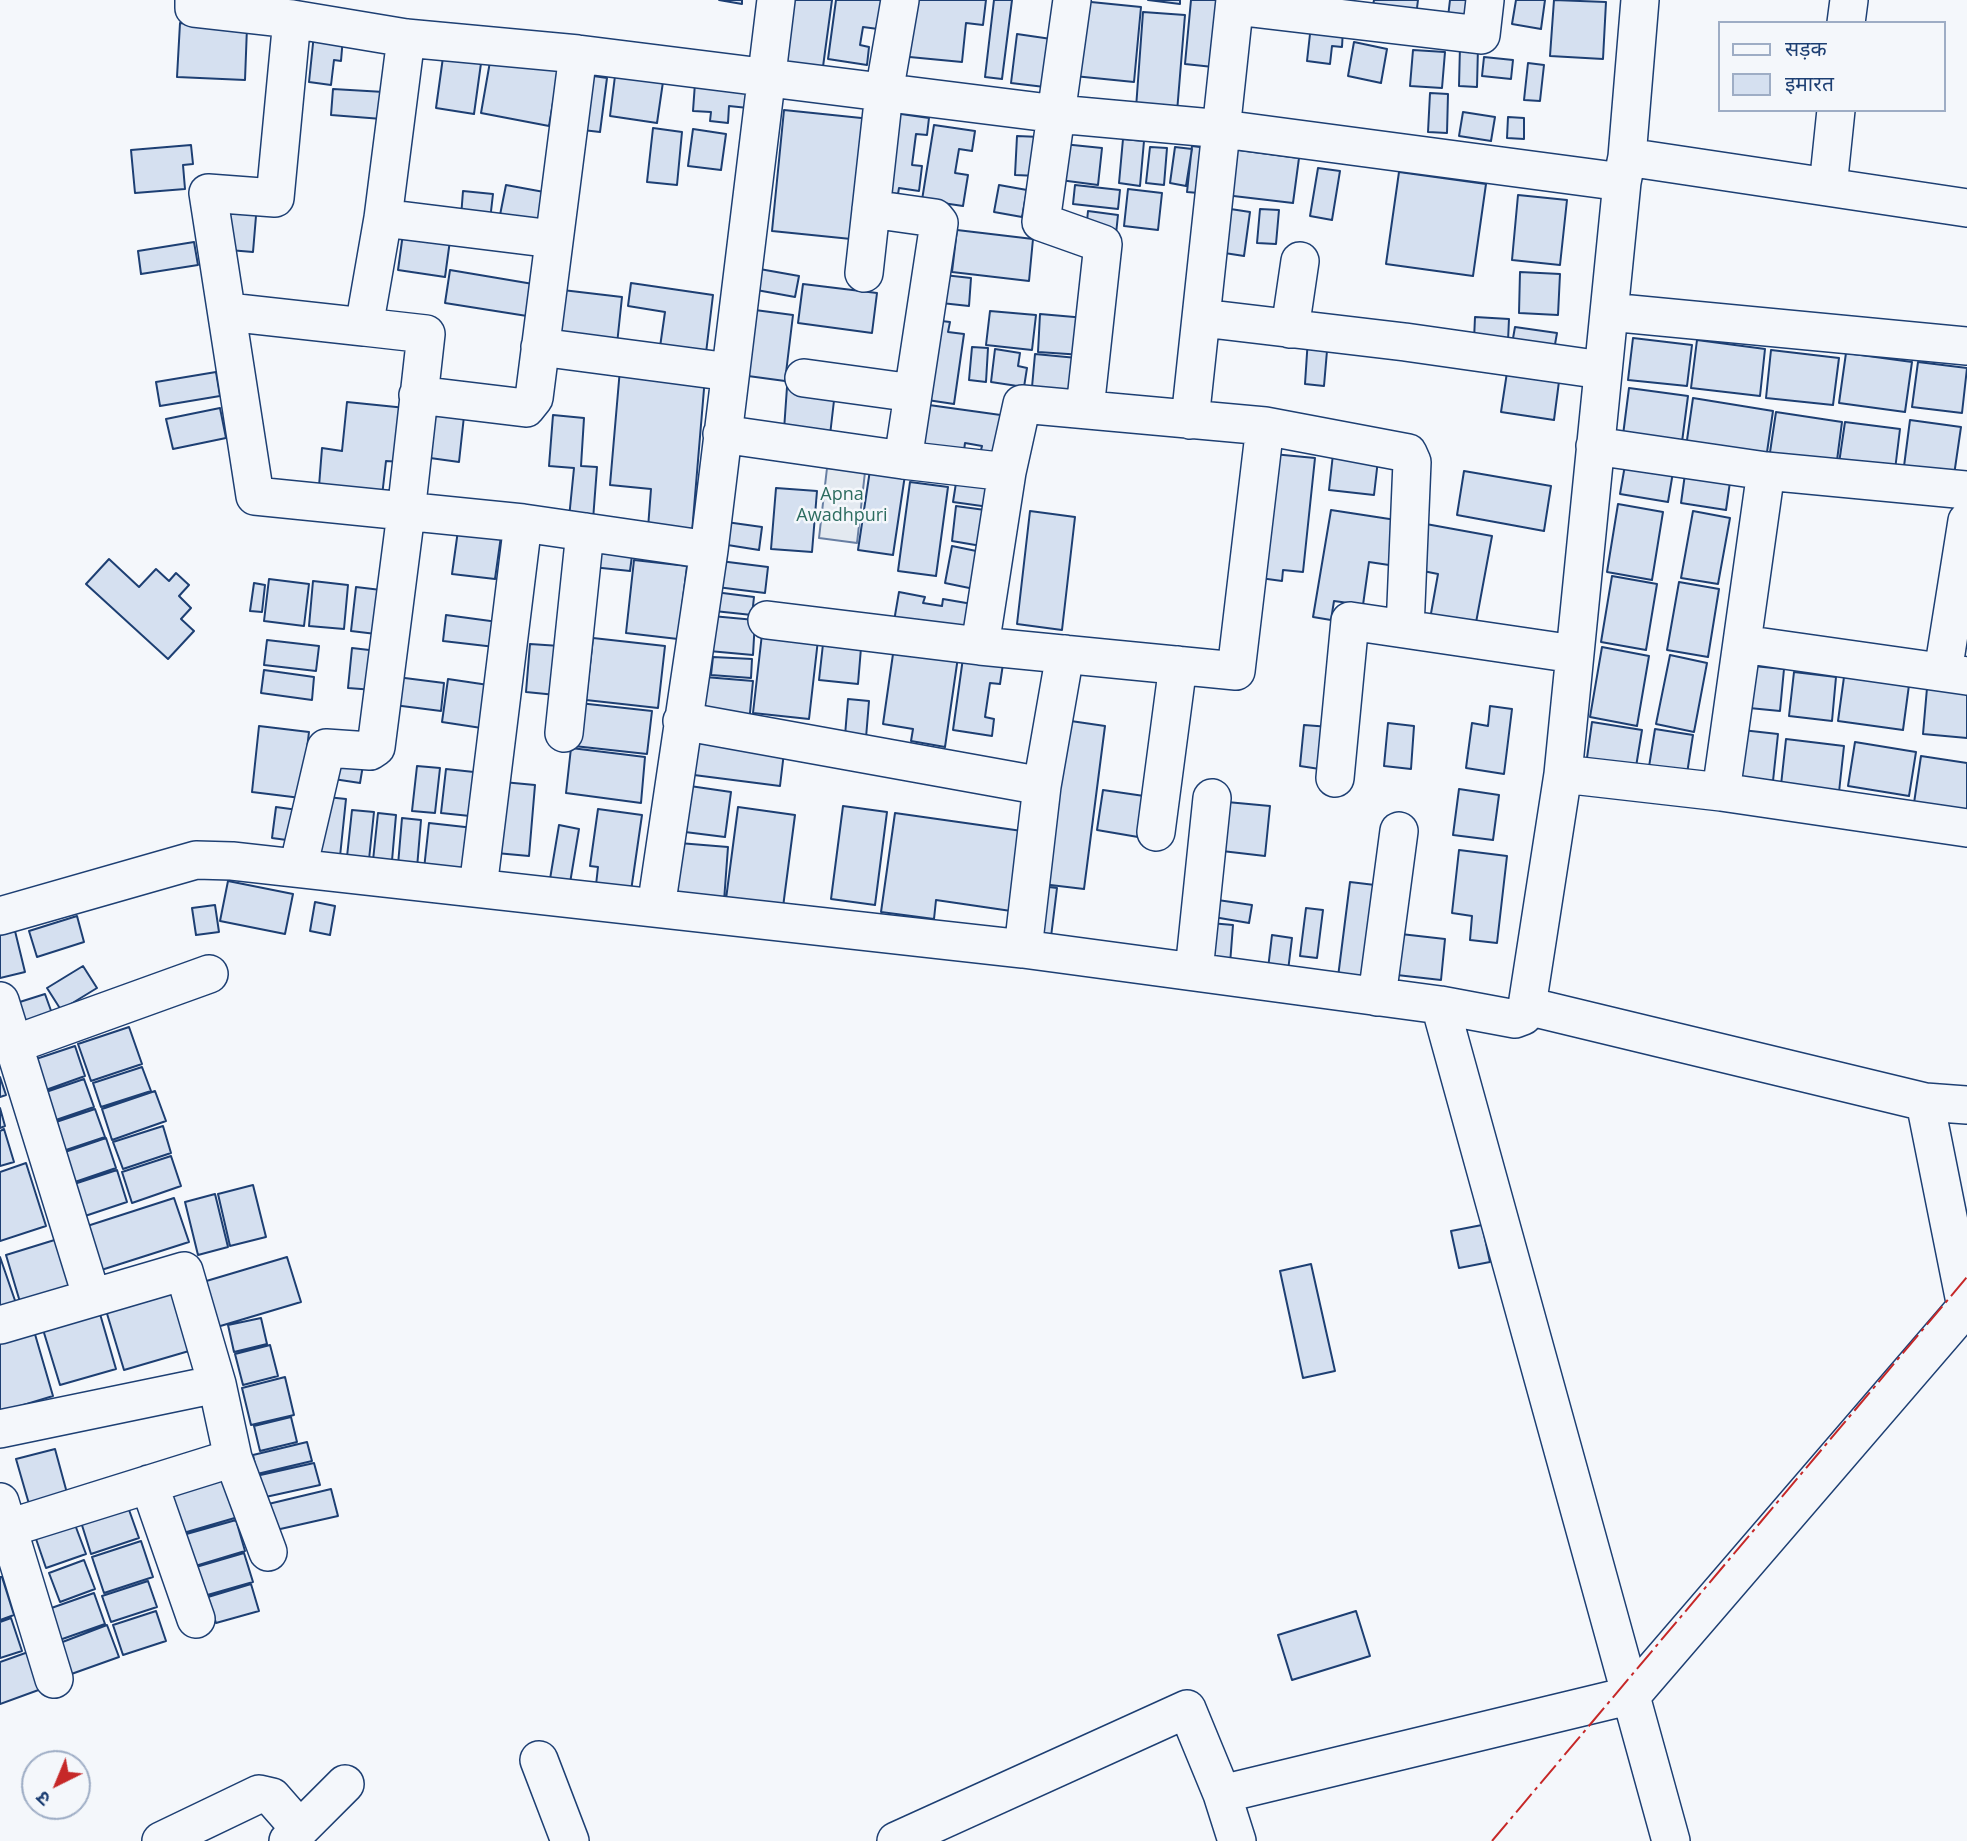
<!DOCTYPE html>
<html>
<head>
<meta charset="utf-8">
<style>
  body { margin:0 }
  #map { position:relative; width:1967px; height:1841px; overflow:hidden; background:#f4f7fb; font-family:"Open Sans","Noto Sans Devanagari",sans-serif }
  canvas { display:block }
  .legend { position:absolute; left:1718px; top:21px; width:228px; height:91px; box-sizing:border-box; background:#f4f7fb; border:2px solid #9eadc5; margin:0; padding:9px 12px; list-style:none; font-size:21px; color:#1d3f73 }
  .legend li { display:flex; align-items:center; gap:14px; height:35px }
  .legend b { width:35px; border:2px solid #9eadc5 }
  .north { position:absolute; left:21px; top:1750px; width:70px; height:70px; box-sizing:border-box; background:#f4f7fb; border:2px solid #9eadc5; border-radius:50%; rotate:223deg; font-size:19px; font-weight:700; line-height:28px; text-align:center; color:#1d3f73 }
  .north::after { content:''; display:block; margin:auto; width:24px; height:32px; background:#c62828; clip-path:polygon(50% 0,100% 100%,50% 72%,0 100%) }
</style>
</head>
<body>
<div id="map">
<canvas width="1967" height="1841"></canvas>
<ul class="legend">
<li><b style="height:9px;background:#f4f7fb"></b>सड़क</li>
<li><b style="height:19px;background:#d5e0f0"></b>इमारत</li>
</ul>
<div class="north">उ</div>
</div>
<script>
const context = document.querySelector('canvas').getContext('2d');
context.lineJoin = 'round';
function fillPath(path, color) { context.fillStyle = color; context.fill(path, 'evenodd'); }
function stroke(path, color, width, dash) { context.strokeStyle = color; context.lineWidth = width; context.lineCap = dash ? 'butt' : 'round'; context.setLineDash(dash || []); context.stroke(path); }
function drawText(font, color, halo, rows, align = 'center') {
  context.font = font + ' "Open Sans",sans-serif'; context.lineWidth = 5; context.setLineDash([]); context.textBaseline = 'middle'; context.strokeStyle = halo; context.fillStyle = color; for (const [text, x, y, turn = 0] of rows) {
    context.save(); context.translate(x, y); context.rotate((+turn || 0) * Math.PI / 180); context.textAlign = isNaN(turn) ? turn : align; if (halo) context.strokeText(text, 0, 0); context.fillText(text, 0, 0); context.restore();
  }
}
const green = new Path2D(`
  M 827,468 L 865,472 L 857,543 L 819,538 Z`);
fillPath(green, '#e3e9f0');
stroke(green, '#687fa3', 2);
const building = new Path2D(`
  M 719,0 L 742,0 L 742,4 Z
  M 781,0 L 832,0 L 822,74 L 772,67 Z
  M 836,0 L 882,0 L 878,29 L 863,27 L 860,45 L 869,47 L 867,65 L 828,59 Z
  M 904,0 L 986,0 L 983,25 L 966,23 L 962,62 L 899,56 Z
  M 994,0 L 1012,0 L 1002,79 L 985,77 Z
  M 1148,0 L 1180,0 L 1180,4 Z
  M 1191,0 L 1219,0 L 1213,67 L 1185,64 Z
  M 1374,0 L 1418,0 L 1416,16 L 1372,10 Z
  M 1450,0 L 1475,0 L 1472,21 L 1448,17 Z
  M 1516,0 L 1545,0 L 1541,29 L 1512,24 Z
  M 1554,0 L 1606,2 L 1603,59 L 1550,56 Z
  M 1081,1 L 1141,7 L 1134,82 L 1074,76 Z
  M 1143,12 L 1185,15 L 1177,112 L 1136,108 Z
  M 180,23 L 247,27 L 245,80 L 177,77 Z
  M 1311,25 L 1343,29 L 1342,47 L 1332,46 L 1330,64 L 1307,61 Z
  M 314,34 L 343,37 L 341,61 L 334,60 L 331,85 L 309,82 Z
  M 1017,34 L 1058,40 L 1053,88 L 1011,83 Z
  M 1354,42 L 1387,49 L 1381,83 L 1348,76 Z
  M 1460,46 L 1478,47 L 1477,87 L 1459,86 Z
  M 444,50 L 482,56 L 474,114 L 436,108 Z
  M 1413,50 L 1445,52 L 1442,88 L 1410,86 Z
  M 491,56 L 559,68 L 549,126 L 481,113 Z
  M 1484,57 L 1513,60 L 1511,79 L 1482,76 Z
  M 1528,63 L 1544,65 L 1540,101 L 1524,100 Z
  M 616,68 L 664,75 L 657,123 L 610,116 Z
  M 580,74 L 607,78 L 600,132 L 574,129 Z
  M 695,83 L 749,89 L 748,108 L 729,106 L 728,123 L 710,121 L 711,112 L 693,111 Z
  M 333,89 L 384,92 L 382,119 L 331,115 Z
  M 1430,93 L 1448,94 L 1447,133 L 1428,132 Z
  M 784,110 L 871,119 L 861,240 L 772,231 Z
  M 887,112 L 929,118 L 927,135 L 916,134 L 912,165 L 922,166 L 919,191 L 899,188 L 898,194 L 877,191 Z
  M 1463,112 L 1495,117 L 1491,141 L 1459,136 Z
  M 1508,117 L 1524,118 L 1524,139 L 1507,138 Z
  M 934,125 L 975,131 L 972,151 L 959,149 L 955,173 L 968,175 L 963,206 L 922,200 Z
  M 653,128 L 682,132 L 677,185 L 647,182 Z
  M 693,129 L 726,134 L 721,170 L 688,166 Z
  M 1017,136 L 1040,137 L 1038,176 L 1015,175 Z
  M 1123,139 L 1144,141 L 1140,186 L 1119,183 Z
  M 1063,144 L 1102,148 L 1098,185 L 1060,180 Z
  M 191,145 L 193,164 L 183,165 L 185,189 L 135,193 L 131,150 Z
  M 1192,146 L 1215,149 L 1210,194 L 1187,192 Z
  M 1150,147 L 1167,148 L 1164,185 L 1146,183 Z
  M 1175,147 L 1192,149 L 1186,186 L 1170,183 Z
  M 1231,149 L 1299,158 L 1293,203 L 1225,195 Z
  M 1318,168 L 1340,171 L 1332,220 L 1310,216 Z
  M 1399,172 L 1486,184 L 1473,276 L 1386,264 Z
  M 506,185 L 544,192 L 538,227 L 499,220 Z
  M 999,185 L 1027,190 L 1022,217 L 994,212 Z
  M 1075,185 L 1120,190 L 1118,209 L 1073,204 Z
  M 1128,189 L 1162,193 L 1158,230 L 1124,226 Z
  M 463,191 L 493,194 L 490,220 L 461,217 Z
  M 1518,195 L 1567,200 L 1560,265 L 1512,260 Z
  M 222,201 L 257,204 L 253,252 L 217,249 Z
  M 1224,208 L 1250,212 L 1244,256 L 1218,252 Z
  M 1260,209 L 1279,210 L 1276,244 L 1257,243 Z
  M 1088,211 L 1118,215 L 1116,234 L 1086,231 Z
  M 404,226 L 451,233 L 445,277 L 398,270 Z
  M 957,230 L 1033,239 L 1029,281 L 952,272 Z
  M 194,242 L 198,265 L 141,274 L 138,251 Z
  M 754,268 L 799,276 L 795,297 L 751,289 Z
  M 450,270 L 533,284 L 527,316 L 445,303 Z
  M 1520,272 L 1560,274 L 1558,315 L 1519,313 Z
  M 935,274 L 971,278 L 969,306 L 932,302 Z
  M 631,283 L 713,295 L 706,353 L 660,347 L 665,312 L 628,306 Z
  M 803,284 L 877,293 L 872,333 L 798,323 Z
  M 554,289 L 622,297 L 617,344 L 548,336 Z
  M 755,310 L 793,315 L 785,381 L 748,376 Z
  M 990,311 L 1036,315 L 1032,350 L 986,345 Z
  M 1040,314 L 1086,318 L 1083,355 L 1038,352 Z
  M 1475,317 L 1509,319 L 1508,341 L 1474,340 Z
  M 925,319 L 950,322 L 948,332 L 964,334 L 954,404 L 914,398 Z
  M 1515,327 L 1557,333 L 1554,350 L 1512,344 Z
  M 1308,338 L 1328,339 L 1324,386 L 1305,384 Z
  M 1633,338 L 1692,345 L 1687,386 L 1628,380 Z
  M 1697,340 L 1765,349 L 1760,396 L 1691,388 Z
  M 972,347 L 988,348 L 986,382 L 969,380 Z
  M 995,349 L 1020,353 L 1018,366 L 1027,368 L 1024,387 L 991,382 Z
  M 1771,350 L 1839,358 L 1833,405 L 1766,398 Z
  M 1846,353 L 1912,362 L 1905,412 L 1839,403 Z
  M 1035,354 L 1077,358 L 1074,391 L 1032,387 Z
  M 1509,359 L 1561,366 L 1554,420 L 1501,412 Z
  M 1918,362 L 1967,368 L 1962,413 L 1912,407 Z
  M 620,369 L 705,377 L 692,532 L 648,528 L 651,489 L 610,485 Z
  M 216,372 L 220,396 L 160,406 L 156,382 Z
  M 787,387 L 835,392 L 830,435 L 784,430 Z
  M 1629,388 L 1688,396 L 1682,442 L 1623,435 Z
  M 1693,398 L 1773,411 L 1766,459 L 1686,447 Z
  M 347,402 L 406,408 L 401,462 L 386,461 L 381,505 L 318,499 L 322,448 L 342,451 Z
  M 429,403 L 465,407 L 459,462 L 423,457 Z
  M 929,405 L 1015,417 L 1000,457 L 980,454 L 982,446 L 965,443 L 963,458 L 922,452 Z
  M 220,408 L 226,438 L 173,449 L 166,419 Z
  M 1776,412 L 1842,422 L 1836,468 L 1769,459 Z
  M 553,415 L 584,418 L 581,466 L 597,467 L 593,520 L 569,518 L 574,468 L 549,466 Z
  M 1910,420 L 1961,427 L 1953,482 L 1903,474 Z
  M 1845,422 L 1900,429 L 1894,478 L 1838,470 Z
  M 1334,445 L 1379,451 L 1374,495 L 1329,490 Z
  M 1273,454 L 1315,458 L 1303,572 L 1283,570 L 1282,581 L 1260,578 Z
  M 1625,465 L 1673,472 L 1668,502 L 1620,494 Z
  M 870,470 L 905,475 L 893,555 L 858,550 Z
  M 1464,471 L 1551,486 L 1544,531 L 1457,515 Z
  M 1685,474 L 1730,482 L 1726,510 L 1681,503 Z
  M 910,482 L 948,487 L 936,576 L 898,571 Z
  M 956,483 L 992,488 L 989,507 L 953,502 Z
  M 776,488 L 817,491 L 812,552 L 771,549 Z
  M 1618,504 L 1663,512 L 1652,580 L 1607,572 Z
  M 956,506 L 992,511 L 987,547 L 952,541 Z
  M 1331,510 L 1396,520 L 1389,565 L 1369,562 L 1363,605 L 1334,601 L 1331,620 L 1313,617 Z
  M 1030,511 L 1075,517 L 1062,630 L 1017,624 Z
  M 1693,511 L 1730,518 L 1718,584 L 1681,578 Z
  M 719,521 L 762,527 L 759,550 L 715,543 Z
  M 459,523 L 502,529 L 495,579 L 452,574 Z
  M 1426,524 L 1492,536 L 1475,628 L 1430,619 L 1438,574 L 1418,570 Z
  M 585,543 L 633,548 L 630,571 L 583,566 Z
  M 952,546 L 986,553 L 979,590 L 945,583 Z
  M 109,559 L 139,587 L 156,569 L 169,581 L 176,573 L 189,585 L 179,596 L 191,608 L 181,619 L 194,631 L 168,659 L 86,584 Z
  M 634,560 L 687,566 L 678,639 L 626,633 Z
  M 720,561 L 768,567 L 765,593 L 717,587 Z
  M 1612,576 L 1657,584 L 1646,650 L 1601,642 Z
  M 269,579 L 309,584 L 304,626 L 264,621 Z
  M 313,581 L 348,585 L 344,629 L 309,626 Z
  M 1679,582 L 1719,589 L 1708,657 L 1667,650 Z
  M 254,583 L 265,585 L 262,612 L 250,611 Z
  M 356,587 L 381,590 L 376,634 L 351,631 Z
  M 707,591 L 754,597 L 752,615 L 705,610 Z
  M 899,592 L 925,597 L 923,603 L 942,606 L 943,599 L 978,605 L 972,640 L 893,627 Z
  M 446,615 L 498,622 L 495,647 L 443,641 Z
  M 712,616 L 755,620 L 753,655 L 709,651 Z
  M 763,625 L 819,631 L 809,719 L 753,713 Z
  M 593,638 L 665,646 L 658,708 L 586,700 Z
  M 267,640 L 319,646 L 316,671 L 264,665 Z
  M 895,640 L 959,650 L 945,747 L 911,741 L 913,729 L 883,724 Z
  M 530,644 L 560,646 L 556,695 L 526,692 Z
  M 823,644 L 861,648 L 858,684 L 819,680 Z
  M 1602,647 L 1649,656 L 1637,726 L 1590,717 Z
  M 352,648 L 378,651 L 374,690 L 348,688 Z
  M 1670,655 L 1707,663 L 1694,732 L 1656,724 Z
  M 713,657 L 752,659 L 751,678 L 711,675 Z
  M 963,658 L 1003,664 L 1000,684 L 990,683 L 985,717 L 994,719 L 992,736 L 953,730 Z
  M 1743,665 L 1784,669 L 1780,711 L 1739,707 Z
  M 264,670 L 314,677 L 312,700 L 261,693 Z
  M 1794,672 L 1836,677 L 1832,721 L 1789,716 Z
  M 389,676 L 444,683 L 441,711 L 386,704 Z
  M 693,676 L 753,681 L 749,723 L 689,717 Z
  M 1844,677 L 1909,685 L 1903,730 L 1838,721 Z
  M 448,679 L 495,686 L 488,729 L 442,722 Z
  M 1927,688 L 1967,692 L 1967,738 L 1923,734 Z
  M 848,699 L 869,701 L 865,750 L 844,748 Z
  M 579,703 L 652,711 L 647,754 L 574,746 Z
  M 1490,706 L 1512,709 L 1504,774 L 1466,768 L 1472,723 L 1488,726 Z
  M 1064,720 L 1105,726 L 1084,889 L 1042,884 Z
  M 1592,722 L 1642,730 L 1635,773 L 1586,765 Z
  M 1388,723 L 1414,726 L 1411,769 L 1384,766 Z
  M 1304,725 L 1330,727 L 1326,770 L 1300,766 Z
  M 259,726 L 309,732 L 301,798 L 252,792 Z
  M 1655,729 L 1693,735 L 1686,780 L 1648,773 Z
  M 1733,729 L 1778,734 L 1773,781 L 1728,776 Z
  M 700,733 L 785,744 L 780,786 L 694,775 Z
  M 1786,739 L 1844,746 L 1839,792 L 1781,785 Z
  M 1855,742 L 1916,752 L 1909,796 L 1848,786 Z
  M 571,748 L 645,757 L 641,803 L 566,793 Z
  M 1921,756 L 1967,763 L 1967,812 L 1914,803 Z
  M 330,760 L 363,765 L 360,783 L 327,778 Z
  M 417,766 L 440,768 L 435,813 L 412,811 Z
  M 446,769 L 474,772 L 470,816 L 441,813 Z
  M 503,782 L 535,785 L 529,856 L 496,853 Z
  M 683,785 L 731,792 L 725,837 L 677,831 Z
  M 1459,789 L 1499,795 L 1493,840 L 1453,835 Z
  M 1103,790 L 1144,796 L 1138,837 L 1097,830 Z
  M 327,797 L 346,799 L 339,866 L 312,863 Z
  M 1227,802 L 1270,806 L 1265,856 L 1222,851 Z
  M 843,806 L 887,812 L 875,905 L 831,899 Z
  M 276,807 L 298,810 L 294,841 L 272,838 Z
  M 738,807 L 795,815 L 783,907 L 726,899 Z
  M 598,809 L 642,815 L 631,891 L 596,885 L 598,867 L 590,866 Z
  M 352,810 L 374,812 L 368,869 L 346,866 Z
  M 378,813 L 396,815 L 391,872 L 372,870 Z
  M 895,813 L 1022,831 L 1011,911 L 936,900 L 934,919 L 881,912 Z
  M 402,818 L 421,820 L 417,868 L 398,865 Z
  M 429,823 L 474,828 L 469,874 L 424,869 Z
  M 559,825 L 579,829 L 570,883 L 550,879 Z
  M 679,843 L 728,847 L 724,901 L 675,898 Z
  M 1459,850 L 1507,856 L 1497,943 L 1470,940 L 1472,916 L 1452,913 Z
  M 228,881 L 293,894 L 285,934 L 220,921 Z
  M 1350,882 L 1375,885 L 1362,980 L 1338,977 Z
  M 1033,885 L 1057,888 L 1050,945 L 1026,941 Z
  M 1204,898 L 1252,905 L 1249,923 L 1202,915 Z
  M 315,902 L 335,906 L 330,935 L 310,931 Z
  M 215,905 L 219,932 L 196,935 L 192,908 Z
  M 1306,908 L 1323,910 L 1317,958 L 1300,956 Z
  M 77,916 L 84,942 L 37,957 L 29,931 Z
  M 1210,923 L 1233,925 L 1230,964 L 1207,962 Z
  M 15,931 L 25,972 L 0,978 L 0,935 Z
  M 1392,933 L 1445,939 L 1441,980 L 1388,974 Z
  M 1272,935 L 1292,938 L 1287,979 L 1267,977 Z
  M 83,966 L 97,988 L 61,1010 L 47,988 Z
  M 45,994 L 54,1019 L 15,1031 L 7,1006 Z
  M 129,1027 L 142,1064 L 91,1081 L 78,1044 Z
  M 75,1046 L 85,1076 L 43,1091 L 33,1060 Z
  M 142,1067 L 151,1091 L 101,1107 L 93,1083 Z
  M 0,1077 L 6,1095 L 0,1097 Z
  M 84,1079 L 94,1107 L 53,1121 L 43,1093 Z
  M 155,1091 L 166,1121 L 112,1140 L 102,1109 Z
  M 0,1108 L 5,1126 L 0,1128 Z
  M 95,1109 L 105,1137 L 63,1151 L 53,1123 Z
  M 163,1126 L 171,1153 L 123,1169 L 113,1142 Z
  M 4,1129 L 14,1162 L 0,1166 L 0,1131 Z
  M 106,1138 L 116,1168 L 72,1183 L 62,1153 Z
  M 171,1156 L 181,1186 L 132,1203 L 122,1172 Z
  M 26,1163 L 46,1226 L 0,1241 L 0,1172 Z
  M 117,1170 L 127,1202 L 82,1217 L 71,1185 Z
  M 253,1185 L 266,1237 L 230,1246 L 218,1194 Z
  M 215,1194 L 228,1247 L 198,1255 L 185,1202 Z
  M 174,1198 L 189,1242 L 95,1272 L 81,1228 Z
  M 1482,1225 L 1490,1262 L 1459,1268 L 1451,1231 Z
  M 61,1238 L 78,1295 L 23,1312 L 6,1255 Z
  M 0,1257 L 20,1315 L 0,1321 Z
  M 287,1257 L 301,1302 L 217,1327 L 203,1282 Z
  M 1311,1264 L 1335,1371 L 1303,1378 L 1280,1271 Z
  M 170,1288 L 189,1351 L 124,1370 L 105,1307 Z
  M 98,1307 L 116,1369 L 60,1385 L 41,1323 Z
  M 261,1318 L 267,1344 L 234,1352 L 228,1325 Z
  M 32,1324 L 53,1396 L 0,1412 L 0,1333 Z
  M 270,1345 L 278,1376 L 243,1385 L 235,1354 Z
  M 285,1377 L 294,1415 L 251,1425 L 242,1388 Z
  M 291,1417 L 297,1442 L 260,1451 L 254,1426 Z
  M 307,1442 L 312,1461 L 257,1474 L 253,1455 Z
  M 55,1449 L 67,1493 L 29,1504 L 16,1459 Z
  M 314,1463 L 320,1485 L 261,1498 L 256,1476 Z
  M 233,1474 L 245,1515 L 173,1536 L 161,1495 Z
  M 331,1489 L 338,1516 L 267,1532 L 260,1506 Z
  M 128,1507 L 139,1538 L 91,1554 L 81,1522 Z
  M 236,1520 L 245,1551 L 192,1567 L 183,1535 Z
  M 74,1522 L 86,1554 L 46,1568 L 35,1536 Z
  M 141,1541 L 153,1577 L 104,1593 L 92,1557 Z
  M 244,1553 L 253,1582 L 204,1596 L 196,1567 Z
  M 84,1560 L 95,1589 L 60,1602 L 49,1573 Z
  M 0,1577 L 2,1577 L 14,1615 L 0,1620 Z
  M 148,1581 L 157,1607 L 111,1622 L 102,1596 Z
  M 251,1584 L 259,1611 L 216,1623 L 208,1597 Z
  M 94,1593 L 105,1624 L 51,1643 L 40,1612 Z
  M 156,1611 L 166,1641 L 123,1655 L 113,1625 Z
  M 1356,1611 L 1370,1656 L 1292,1680 L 1278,1635 Z
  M 11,1618 L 22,1651 L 0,1658 L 0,1622 Z
  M 107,1625 L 119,1657 L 63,1677 L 52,1646 Z
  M 31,1651 L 44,1688 L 0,1704 L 0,1662 Z`);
fillPath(building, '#d5e0f0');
stroke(building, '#1d3f73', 2);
const minor = new Path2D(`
  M 194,0 L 194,8 L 292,19 L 406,38 L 578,54 L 1057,114 L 1223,129 L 1622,182
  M 1072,0 L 1041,222 L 1103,244 L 1085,409
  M 1235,6 L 1481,35 L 1485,0
  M 292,19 L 275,198 L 208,193 L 255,496 L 523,523 L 709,550
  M 1846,23 L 1849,0
  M 1627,157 L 1967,208
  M 1828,187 L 1836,110
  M 871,209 L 935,218 L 939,223 L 903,460
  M 383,218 L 553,239
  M 864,273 L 884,93 L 900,0
  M 228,312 L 364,327
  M 1609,312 L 1967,346
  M 1202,318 L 1405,342 L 1602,370
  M 1290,329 L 1300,261
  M 540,347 L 730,372
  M 804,378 L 913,393
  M 418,395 L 526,408 L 534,398 L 578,54
  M 1190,420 L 1235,0
  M 722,434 L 903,460 L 1007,472
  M 1595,446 L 1766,471 L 1967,490
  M 767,620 L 980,646 L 1236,671 L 1265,426
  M 1742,644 L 1967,676
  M 980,646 L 1007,472 L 1022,404 L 1265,426 L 1408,453 L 1412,462 L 1405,629
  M 1943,672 L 1967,521
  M 682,721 L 1042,786
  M 564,733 L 585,532
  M 1563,774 L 1721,792 L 1967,828
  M 1335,778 L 1350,621 L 1574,654
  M 1721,792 L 1766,471
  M 1156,832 L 1178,665
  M 298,868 L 326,748 L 370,751 L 376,747 L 406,513 L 426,334 L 364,327 L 383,218 L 406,38
  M 478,888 L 523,523
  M 656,908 L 709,550 L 776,0
  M 0,916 L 196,860 L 232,861 L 1023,949 L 1440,1005 L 1515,1019 L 1523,1016 L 1527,1006 L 1563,774 L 1622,182 L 1627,157 L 1640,0
  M 1023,949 L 1042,786 L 1065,654
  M 1194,971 L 1212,798
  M 1377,997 L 1399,831
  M 0,1001 L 92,1298
  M 1440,1005 L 1671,1841
  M 1527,1006 L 1925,1102 L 1967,1105
  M 15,1044 L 209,974
  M 1925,1102 L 1967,1312
  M 0,1325 L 184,1271 L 217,1384 L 233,1458 L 268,1552
  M 0,1429 L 217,1384
  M 149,1484 L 196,1619
  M 0,1502 L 54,1679
  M 9,1528 L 233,1458
  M 539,1760 L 570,1841
  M 1222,1794 L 1632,1695 L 1966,1307
  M 161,1841 L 259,1794 L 272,1797 L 300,1829
  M 288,1841 L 345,1784
  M 896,1841 L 1187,1709 L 1222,1794 L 1237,1841`);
stroke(minor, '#1d3f73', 40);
stroke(minor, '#f4f7fb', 37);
stroke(new Path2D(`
  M 1492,1841 L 1967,1277`), '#c62828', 2, [24, 5, 3.5, 5]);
drawText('18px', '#2c6c60', '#f4f7fb', [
  ["Apna",842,495],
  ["Awadhpuri",842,516]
]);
</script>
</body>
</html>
